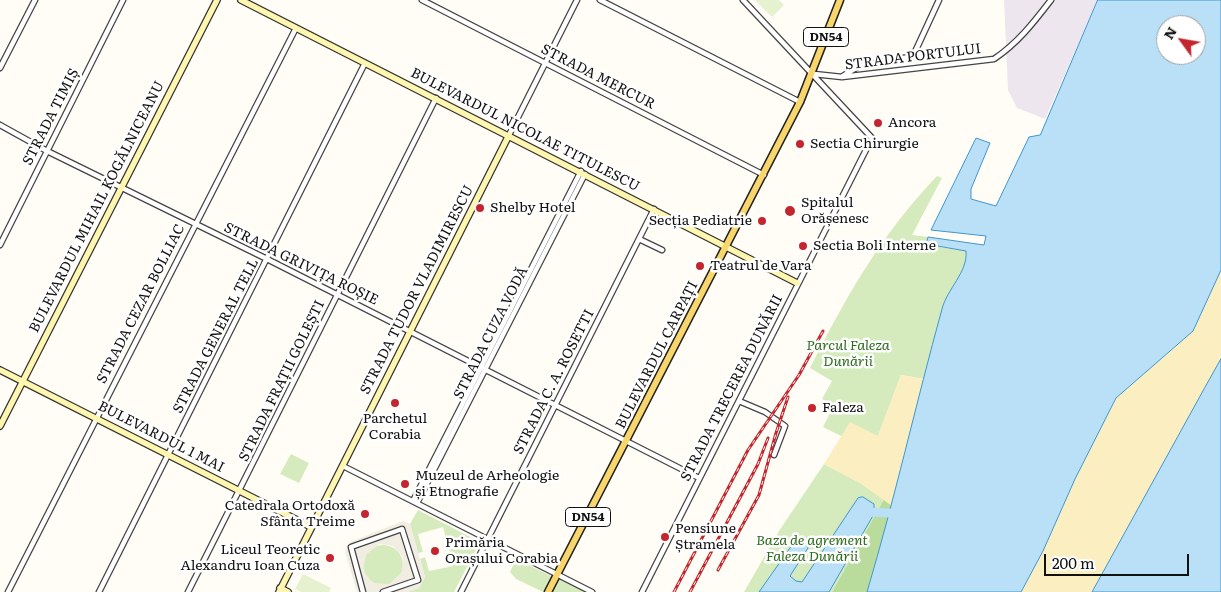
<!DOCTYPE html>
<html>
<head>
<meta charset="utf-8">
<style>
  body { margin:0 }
  #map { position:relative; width:1221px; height:592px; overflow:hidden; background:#fffdf5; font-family:Literata,serif }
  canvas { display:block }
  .north { position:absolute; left:1156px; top:15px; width:50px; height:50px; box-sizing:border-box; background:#fff; border:1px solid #a0a0a0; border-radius:50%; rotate:302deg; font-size:14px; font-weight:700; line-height:20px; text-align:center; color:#111 }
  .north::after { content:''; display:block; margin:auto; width:18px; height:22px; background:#c4262e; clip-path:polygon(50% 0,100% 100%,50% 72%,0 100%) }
  .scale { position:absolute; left:1044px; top:554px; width:145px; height:22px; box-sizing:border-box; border:2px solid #111; border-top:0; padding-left:6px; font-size:15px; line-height:18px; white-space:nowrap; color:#111; -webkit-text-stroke:4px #fff; paint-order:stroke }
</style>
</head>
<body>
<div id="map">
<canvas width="1221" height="592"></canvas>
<div class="north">N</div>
<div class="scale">200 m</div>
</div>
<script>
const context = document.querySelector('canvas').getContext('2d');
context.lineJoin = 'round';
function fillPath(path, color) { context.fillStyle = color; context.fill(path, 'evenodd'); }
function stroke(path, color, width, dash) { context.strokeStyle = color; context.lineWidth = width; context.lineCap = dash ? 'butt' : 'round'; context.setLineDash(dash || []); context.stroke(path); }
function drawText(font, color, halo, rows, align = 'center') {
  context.font = font + ' Literata,serif'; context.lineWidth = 5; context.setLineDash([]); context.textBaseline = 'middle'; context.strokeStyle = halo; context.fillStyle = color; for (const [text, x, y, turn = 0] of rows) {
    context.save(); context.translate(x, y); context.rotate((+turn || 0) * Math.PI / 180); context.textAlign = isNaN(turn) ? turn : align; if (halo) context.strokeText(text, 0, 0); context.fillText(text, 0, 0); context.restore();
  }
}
fillPath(new Path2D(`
  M 1004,0 L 1098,0 L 1045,119 L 1017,108 L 1008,90 Z`), '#eee6ef');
fillPath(new Path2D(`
  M 937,176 L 942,178 L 912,235 L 928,237 L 926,245 L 967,251 L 969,262 L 943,305 L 924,379 L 901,375 L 878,436 L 841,436 L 823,427 L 834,405 L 822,399 L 832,381 L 810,368 C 847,295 880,236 937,176 Z
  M 291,454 L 309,463 L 299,483 L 280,474 Z
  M 824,464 L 860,483 L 884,499 L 832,592 L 744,592 L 779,531 Z
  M 418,510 L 480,542 L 454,592 L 407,592 L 419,588 L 425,577 L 420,559 L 425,557 L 429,571 L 453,566 L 443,527 L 418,534 L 423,552 L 418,553 L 410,524 Z
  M363 565a20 20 0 1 1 40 0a20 20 0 1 1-40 0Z
  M 516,559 L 551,576 L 543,592 L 516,579 L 510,572 Z
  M 557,575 L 592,592 L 548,592 Z`), '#d5ebbd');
fillPath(new Path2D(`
  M 884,499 L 892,506 L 867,592 L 832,592 Z`), '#b9dc9c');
fillPath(new Path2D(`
  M 1221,270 L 1221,359 L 1092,592 L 1021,592 L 1043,551 L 1075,479 L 1116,398 L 1193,331 Z
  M 901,375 L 924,379 L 892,506 L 860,483 L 824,464 L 850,422 L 878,436 Z`), '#fbeec1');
fillPath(new Path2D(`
  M 755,0 L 779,0 L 784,5 L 772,17 Z
  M 303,574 L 331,588 L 329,592 L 301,592 L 295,589 Z`), '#e6f2cf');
fillPath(new Path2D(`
  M 403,521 L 410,524 L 425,577 L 419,588 L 407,592 L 357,592 L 345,552 L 350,542 ZM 379,544 L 393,546 L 403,557 L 402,572 L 389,584 L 373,583 L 363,571 L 366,555 Z`), '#f1ede2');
const water = new Path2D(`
  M 1098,0 L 1221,0 L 1221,270 L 1193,331 L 1116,398 L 1075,479 L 1043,551 L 1021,592 L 867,592 C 895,498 916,403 942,309 C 947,289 968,272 966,251 L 926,244 L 928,237 L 984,245 L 986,236 L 931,230 L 976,138 L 990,143 L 971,189 L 971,199 L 996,206 L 1029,137 L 1040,135 ZM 1166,25 L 1196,25 L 1196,55 L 1166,55 Z
  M 1221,359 L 1221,592 L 1092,592 L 1204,389 Z
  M 863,497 L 874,504 L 874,514 L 829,592 L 759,592 L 797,538 L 808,545 L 808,548 L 790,576 L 796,581 L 802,582 L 858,498 Z`);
fillPath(water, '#b9e0f7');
stroke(water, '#3f96cf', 1);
stroke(new Path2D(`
  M 865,512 L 890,513`), '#b9e0f7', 9);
const street = new Path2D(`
  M 422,0 L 764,175
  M 600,0 L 800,102
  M 0,68 L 35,0
  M 814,74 L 842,77 L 994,59 C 1018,43 1034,22 1051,0
  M 843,76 L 859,66 L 909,57 L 914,54 L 939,0
  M 0,125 L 47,151 L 267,259 L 699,478
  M 509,135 L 577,0
  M 639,239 L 662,250
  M 0,245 L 123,0
  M 739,401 L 765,412 L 785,426 L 774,455
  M 343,466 L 592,592
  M 413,501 L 581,171
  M 417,503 L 585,174
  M 8,592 L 296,28
  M 99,592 L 365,63
  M 188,592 L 436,98
  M 363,592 L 351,547 L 402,529 L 418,580 L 383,592
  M 461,592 L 654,209
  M 642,592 L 872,138 L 743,0`);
const secondary = new Path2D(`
  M 241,0 L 797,283
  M 0,370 L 311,527
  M 0,426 L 217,0
  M 280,588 L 288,592
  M 279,592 L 509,135`);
const primary = new Path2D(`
  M 548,592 L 800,102 L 840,0`);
stroke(street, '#444', 7);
stroke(secondary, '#333', 8);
stroke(primary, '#222', 9);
stroke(street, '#fff', 4.5);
stroke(secondary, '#fff6b0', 5.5);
stroke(primary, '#f9d66b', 6);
const rail = new Path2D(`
  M 718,570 L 759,495 L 776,433 L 788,397
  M 674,592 L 748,450 L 799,375 L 823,331
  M 690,592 L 758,464 L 768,438`);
stroke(rail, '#c4262e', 3);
stroke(rail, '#fff', 1, [4]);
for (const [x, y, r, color] of [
  [878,123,5,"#c4262e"],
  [800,144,5,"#c4262e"],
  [480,208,5,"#c4262e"],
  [790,211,6,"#c4262e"],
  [762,221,5,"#c4262e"],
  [803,246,5,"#c4262e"],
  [700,266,5,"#c4262e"],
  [395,403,5,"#c4262e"],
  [812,408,5,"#c4262e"],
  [405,484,5,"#c4262e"],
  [365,514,5,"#c4262e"],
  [665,537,5,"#c4262e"],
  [435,551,5,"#c4262e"],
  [330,558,5,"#c4262e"]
]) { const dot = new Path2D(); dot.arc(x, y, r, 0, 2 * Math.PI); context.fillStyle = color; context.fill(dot); stroke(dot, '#fff', 2); }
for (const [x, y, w] of [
  [826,37,45],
  [588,517,45]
]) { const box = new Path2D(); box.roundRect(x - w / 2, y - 9.5, w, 19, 4); context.fillStyle = '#fff'; context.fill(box); stroke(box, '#111', 1); }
drawText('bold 12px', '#111', null, [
  ["DN54",826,37],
  ["DN54",588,517]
]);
drawText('14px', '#111', '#fff', [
  ["STRADA PORTULUI",913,57,-7],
  ["STRADA MERCUR",598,77,27],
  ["STRADA TIMIȘ",51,117,-63],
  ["BULEVARDUL NICOLAE TITULESCU",525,130,27],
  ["BULEVARDUL MIHAIL KOGĂLNICEANU",97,207,-63],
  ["STRADA GRIVIȚA ROȘIE",301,264,26],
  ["STRADA TUDOR VLADIMIRESCU",417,290,-63],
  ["STRADA CEZAR BOLLIAC",141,304,-63],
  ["STRADA CUZA VODĂ",491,333,-63],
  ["STRADA GENERAL TELL",216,336,-63],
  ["BULEVARDUL CARPAȚI",657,355,-63],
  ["STRADA FRAȚII GOLEȘTI",282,381,-64],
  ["STRADA C. A. ROSETTI",554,382,-63],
  ["STRADA TRECEREA DUNĂRII",732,388,-63],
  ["BULEVARDUL 1 MAI",161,437,27]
]);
drawText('14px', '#111', '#fff', [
  ["Ancora",888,123],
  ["Sectia Chirurgie",810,144],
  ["Spitalul",801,203],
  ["Orășenesc",801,219],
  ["Shelby Hotel",490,208],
  ["Secția Pediatrie",752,221,"right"],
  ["Sectia Boli Interne",813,246],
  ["Teatrul de Vara",710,266],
  ["Faleza",822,408],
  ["Parchetul",395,419,"center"],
  ["Corabia",395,435,"center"],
  ["Muzeul de Arheologie",415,476],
  ["și Etnografie",415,492],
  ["Catedrala Ortodoxă",355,506,"right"],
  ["Sfânta Treime",355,522,"right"],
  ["Pensiune",675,529],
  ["Ștramela",675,545],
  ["Primăria",445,543],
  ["Orașului Corabia",445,559],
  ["Liceul Teoretic",320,550,"right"],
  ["Alexandru Ioan Cuza",320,566,"right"]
], 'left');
drawText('italic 14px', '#2f6b1f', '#fff', [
  ["Parcul Faleza",848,346],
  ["Dunării",848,362],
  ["Baza de agrement",812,541],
  ["Faleza Dunării",812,557]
]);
</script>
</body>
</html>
